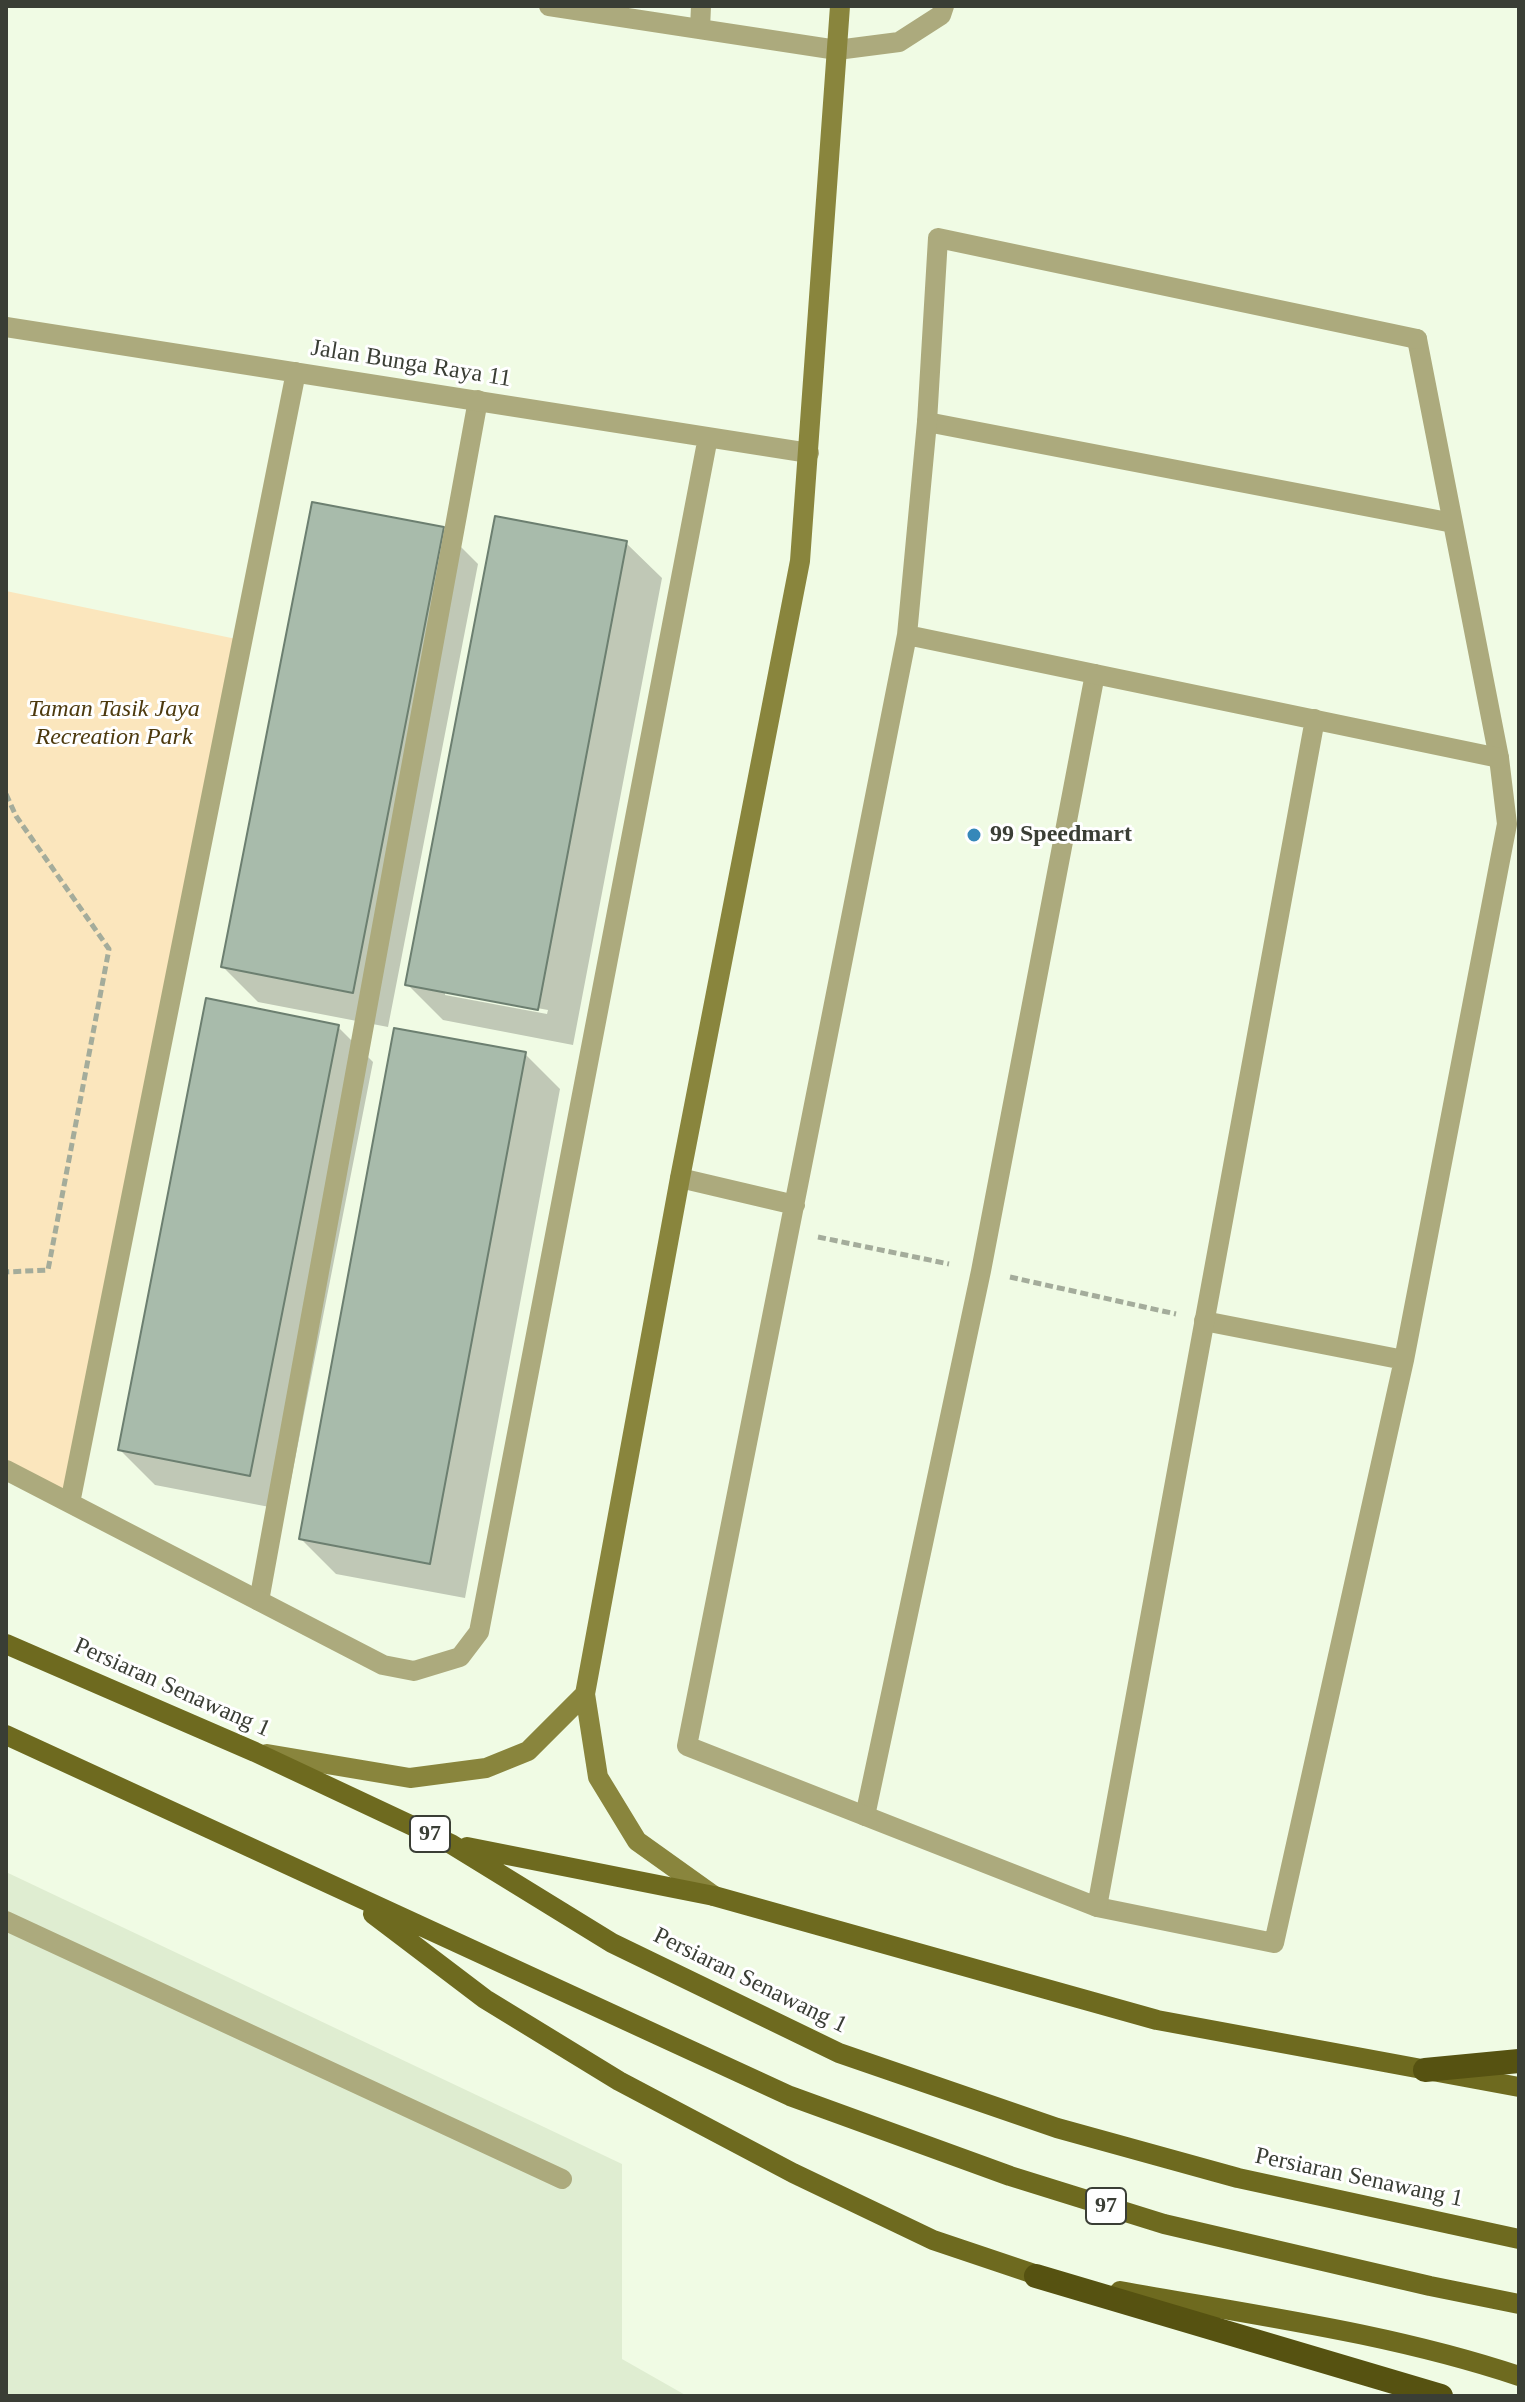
<!DOCTYPE html>
<html>
<head>
<meta charset="utf-8">
<style>
  body { margin:0 }
  #map { position:relative; width:1525px; height:2402px; overflow:hidden; background:#f0fbe4; font-family:"Times New Roman",serif }
  canvas { display:block }
  .frame { position:absolute; inset:0; border:8px solid #3a3e35; pointer-events:none }
</style>
</head>
<body>
<div id="map">
<canvas width="1525" height="2402"></canvas>
<div class="frame"></div>
</div>
<script>
const context = document.querySelector('canvas').getContext('2d');
context.lineJoin = 'round';
function fillPath(path, color) { context.fillStyle = color; context.fill(path, 'evenodd'); }
function stroke(path, color, width, dash) { context.strokeStyle = color; context.lineWidth = width; context.lineCap = dash ? 'butt' : 'round'; context.setLineDash(dash || []); context.stroke(path); }
function drawText(font, color, halo, rows, align = 'center') {
  context.font = font + ' "Times New Roman",serif'; context.lineWidth = 6; context.setLineDash([]); context.textBaseline = 'middle'; context.strokeStyle = halo; context.fillStyle = color; for (const [text, x, y, turn = 0] of rows) {
    context.save(); context.translate(x, y); context.rotate((+turn || 0) * Math.PI / 180); context.textAlign = isNaN(turn) ? turn : align; if (halo) context.strokeText(text, 0, 0); context.fillText(text, 0, 0); context.restore();
  }
}
fillPath(new Path2D(`
  M 6,1872 L 622,2164 L 622,2359 L 687,2396 L 6,2396 Z`), '#dfedd1');
fillPath(new Path2D(`
  M 6,591 L 241,640 L 69,1502 L 6,1469 Z`), '#fbe6bd');
fillPath(new Path2D(`
  M 443,529 L 478,564 L 388,1027 L 258,1002 L 223,967 Z
  M 626,543 L 662,578 L 573,1045 L 443,1020 L 408,985 ZM 445,991 L 548,1010 L 547,1014 L 445,995 Z
  M 338,1027 L 373,1062 L 285,1510 L 155,1485 L 120,1450 Z
  M 525,1054 L 560,1089 L 465,1598 L 336,1574 L 301,1539 Z`), '#0003');
const building = new Path2D(`
  M 312,502 L 444,527 L 353,993 L 221,967 Z
  M 495,516 L 627,541 L 538,1010 L 405,985 Z
  M 206,998 L 339,1025 L 250,1476 L 118,1450 Z
  M 394,1028 L 526,1052 L 430,1564 L 299,1539 Z`);
fillPath(building, '#a8bbab');
stroke(building, '#6c7f70', 2);
stroke(new Path2D(`
  M 6,794 L 16,816 L 109,949 L 48,1270 L 6,1272
  M 818,1237 L 949,1264
  M 1010,1277 L 1176,1314`), '#a4ac9b', 5, [8, 4]);
stroke(new Path2D(`
  M 927,422 L 1453,523
  M 1204,1321 L 1404,1360
  M 259,1601 L 478,400
  M 865,1816 L 981,1271 L 1095,674
  M 1097,1907 L 1274,1943 L 1404,1360 L 1507,824 L 1499,758 L 1417,339`), '#acaa7d', 20);
stroke(new Path2D(`
  M 549,6 L 837,50 L 899,42 L 941,15 L 944,6
  M 700,29 L 701,6
  M 6,327 L 809,453
  M 907,635 L 1499,758
  M 1315,719 L 1097,1907 L 687,1746 L 907,635 L 927,422 L 938,238 L 1417,339
  M 680,1178 L 795,1205
  M 6,1470 L 383,1665 L 414,1671 L 460,1657 L 479,1632 L 708,437
  M 70,1503 L 296,372
  M 6,1921 L 562,2179`), '#acaa7d', 20);
stroke(new Path2D(`
  M 267,1754 L 410,1778 L 486,1768 L 528,1751 L 585,1694
  M 714,1896 L 637,1841 L 598,1777 L 585,1694 L 680,1178 L 800,561 L 840,6`), '#89853d', 20);
stroke(new Path2D(`
  M 6,1644 L 255,1752 L 451,1844 L 612,1943 L 839,2053 L 1057,2128 L 1238,2178 L 1519,2239
  M 6,1735 L 790,2096 L 1010,2176 L 1164,2224 L 1430,2286 L 1519,2304
  M 467,1847 L 714,1896 L 1157,2020 L 1519,2087
  M 373,1914 L 485,1999 L 619,2081 L 793,2173 L 933,2240 L 1049,2279
  M 1120,2291 C 1253,2315 1390,2333 1519,2376`), '#6e6a1f', 20);
stroke(new Path2D(`
  M 1425,2070 L 1519,2061
  M 1036,2276 L 1441,2396`), '#565211', 24);
for (const [x, y, r, color] of [
  [974,835,8,"#3688b9"]
]) { const dot = new Path2D(); dot.arc(x, y, r, 0, 2 * Math.PI); context.fillStyle = color; context.fill(dot); stroke(dot, '#fff', 3); }
for (const [x, y, w] of [
  [430,1834,40],
  [1106,2206,40]
]) { const box = new Path2D(); box.roundRect(x - w / 2, y - 18, w, 36, 6); context.fillStyle = '#fff'; context.fill(box); stroke(box, '#3a3e35', 2); }
drawText('bold 22px', '#3a3e35', null, [
  ["97",430,1834],
  ["97",1106,2206]
]);
drawText('24px', '#3a3e35', '#fff', [
  ["Jalan Bunga Raya 11",411,364,9],
  ["Persiaran Senawang 1",172,1688,24],
  ["Persiaran Senawang 1",750,1981,26],
  ["Persiaran Senawang 1",1359,2178,12]
]);
drawText('italic 24px', '#4d3a0e', '#fff', [
  ["Taman Tasik Jaya",114,710],
  ["Recreation Park",114,738]
]);
drawText('bold 24px', '#3a3e35', '#fff', [
  ["99 Speedmart",990,835]
], 'left');
</script>
</body>
</html>
